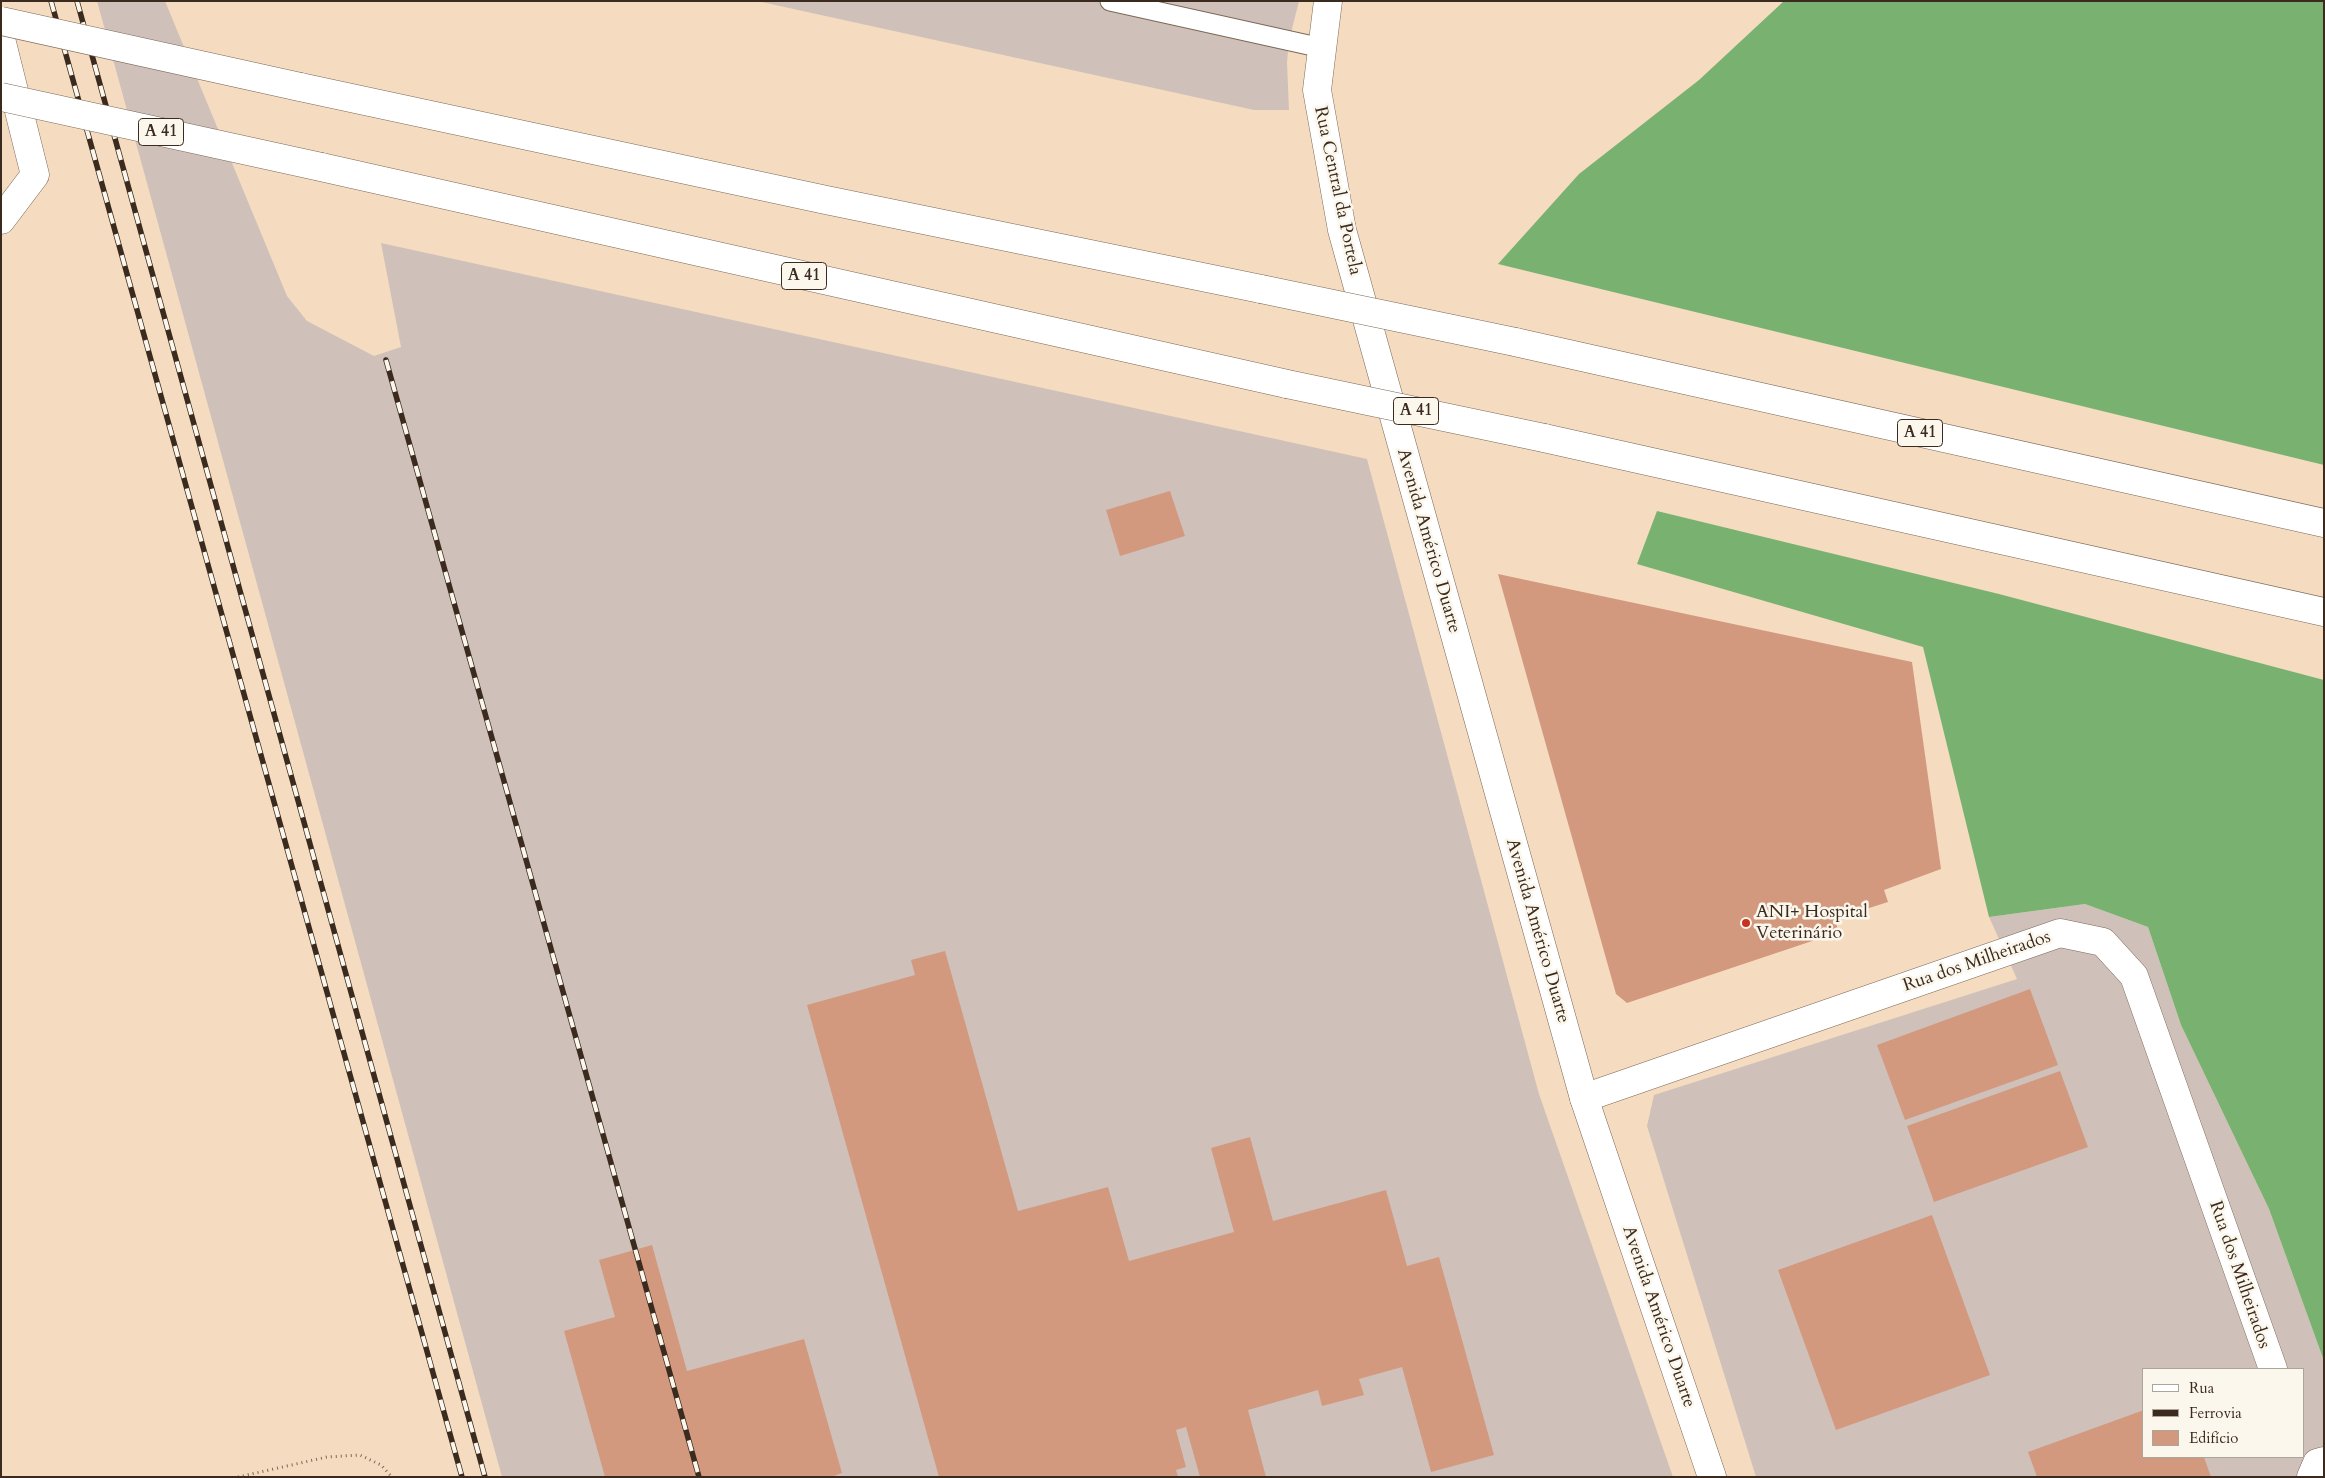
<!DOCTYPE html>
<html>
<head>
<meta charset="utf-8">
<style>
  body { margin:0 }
  #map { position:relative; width:2325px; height:1478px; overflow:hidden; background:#f5dcc0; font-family:Cardo,serif }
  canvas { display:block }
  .frame { position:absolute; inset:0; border:2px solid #3b2a1e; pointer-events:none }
  .legend { position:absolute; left:2142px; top:1368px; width:162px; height:90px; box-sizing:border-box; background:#fbf7ec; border:1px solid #aea59a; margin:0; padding:6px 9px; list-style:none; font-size:15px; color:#3b2a1e }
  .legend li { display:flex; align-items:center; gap:10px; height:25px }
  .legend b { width:25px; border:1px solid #aea59a }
</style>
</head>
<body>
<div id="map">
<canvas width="2325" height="1478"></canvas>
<div class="frame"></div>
<ul class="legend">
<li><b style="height:6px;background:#fff"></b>Rua</li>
<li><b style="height:6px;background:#3b2a1e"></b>Ferrovia</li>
<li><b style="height:14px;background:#d3997f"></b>Edifício</li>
</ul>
</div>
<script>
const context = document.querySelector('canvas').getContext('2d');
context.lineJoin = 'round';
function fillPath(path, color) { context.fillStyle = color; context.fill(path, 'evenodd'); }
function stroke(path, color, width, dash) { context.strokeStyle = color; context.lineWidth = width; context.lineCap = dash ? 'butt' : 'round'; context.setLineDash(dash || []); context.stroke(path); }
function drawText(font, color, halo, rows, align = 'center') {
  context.font = font + ' Cardo,serif'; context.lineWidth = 5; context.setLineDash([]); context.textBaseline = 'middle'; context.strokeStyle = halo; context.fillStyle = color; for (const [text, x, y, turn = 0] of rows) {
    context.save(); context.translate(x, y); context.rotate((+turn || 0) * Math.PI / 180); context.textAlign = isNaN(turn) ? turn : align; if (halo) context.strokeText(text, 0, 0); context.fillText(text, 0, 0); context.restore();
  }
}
fillPath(new Path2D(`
  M 97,1 L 165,1 L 287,296 L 307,321 L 374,356 L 401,347 L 381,243 L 1367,459 L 1539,1094 L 1673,1477 L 502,1477 Z
  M 757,1 L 1299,1 L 1289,41 L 1287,62 L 1289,110 L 1254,110 Z
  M 2085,904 L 2148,927 L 2181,1025 L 2269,1209 L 2324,1361 L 2324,1477 L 1756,1477 L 1647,1126 L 1654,1095 L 2017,979 L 1989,917 ZM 2144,1369 L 2304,1369 L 2304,1457 L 2144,1457 Z`), '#cfc1ba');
fillPath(new Path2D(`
  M 1784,1 L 2324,1 L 2324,465 L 1498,264 L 1579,174 L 1699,80 Z
  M 1657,511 L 1999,594 L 2324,680 L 2324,1361 L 2269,1209 L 2181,1025 L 2148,927 L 2085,904 L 1989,917 L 1923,647 L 1637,564 Z`), '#79b270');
fillPath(new Path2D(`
  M 1170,491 L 1185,536 L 1120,556 L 1106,510 Z
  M 1498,574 L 1912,662 L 1941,869 L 1884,890 L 1888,902 L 1841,917 L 1839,913 L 1833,915 L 1839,932 L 1627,1003 L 1616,994 Z
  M 945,951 L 1018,1211 L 1108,1187 L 1129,1261 L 1234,1232 L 1211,1148 L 1250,1137 L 1273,1221 L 1386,1190 L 1407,1266 L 1439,1257 L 1494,1455 L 1431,1472 L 1402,1367 L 1359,1379 L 1364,1395 L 1322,1406 L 1318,1390 L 1248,1410 L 1266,1477 L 1200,1477 L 1186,1427 L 1176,1430 L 1186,1467 L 1176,1470 L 1178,1477 L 939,1477 L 807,1005 L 915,975 L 911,960 Z
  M 2030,989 L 2058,1065 L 1905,1120 L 1877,1045 Z
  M 2060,1071 L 2088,1147 L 1934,1202 L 1907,1126 Z
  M 1932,1215 L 1990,1375 L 1836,1430 L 1778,1270 Z
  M 652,1245 L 687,1371 L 804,1339 L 842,1473 L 831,1477 L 605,1477 L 564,1331 L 615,1317 L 599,1260 Z
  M 2144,1410 L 2144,1457 L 2204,1457 L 2211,1477 L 2037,1477 L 2028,1452 Z`), '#d3997f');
const service = new Path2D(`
  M 1110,1 L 1322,48`);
const minor = new Path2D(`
  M 1,39 L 35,175 L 1,220
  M 1584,1098 L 2060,933 L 2103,942 L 2134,976 L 2273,1369
  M 2311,1477 L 2317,1463 L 2324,1461`);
const tertiary = new Path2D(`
  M 1328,1 L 1317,90 L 1342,230 L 1584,1098 L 1712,1477`);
const motorway = new Path2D(`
  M 300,87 L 826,200 L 1261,289
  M 321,167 L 1287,384
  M 1515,342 L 2324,523
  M 1544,438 L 2324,612`);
stroke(service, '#7c6857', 21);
stroke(minor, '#7c6857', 29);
stroke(tertiary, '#7c6857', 29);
stroke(motorway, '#7c6857', 29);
stroke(new Path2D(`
  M 238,1477 L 327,1457 L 360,1455 L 381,1465 L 392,1477`), '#7c6857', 3, [1, 4]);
stroke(service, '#fff', 19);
stroke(minor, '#fff', 28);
stroke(tertiary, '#fff', 28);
stroke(motorway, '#fff', 28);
const rail = new Path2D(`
  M 51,1 L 462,1477
  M 77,1 L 485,1477
  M 386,360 L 699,1477`);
stroke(rail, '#3b2a1e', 5.5);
stroke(rail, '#fbf7ec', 4, [11]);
const motorwayBridge = new Path2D(`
  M 1,21 L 300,87
  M 1,97 L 321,167
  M 1261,289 L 1515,342
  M 1287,384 L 1544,438`);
stroke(motorwayBridge, '#7c6857', 29, []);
stroke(motorwayBridge, '#fff', 28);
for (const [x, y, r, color] of [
  [1746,923,5,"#c8321e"]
]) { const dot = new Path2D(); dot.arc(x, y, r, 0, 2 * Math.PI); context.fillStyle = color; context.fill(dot); stroke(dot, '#fbf7ec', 2); }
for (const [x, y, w] of [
  [161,132,45],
  [804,276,45],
  [1416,411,45],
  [1920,433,45]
]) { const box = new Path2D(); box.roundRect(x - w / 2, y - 13.5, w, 27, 4); context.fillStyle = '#fbf7ec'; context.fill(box); stroke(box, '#3b2a1e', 1); }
drawText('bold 16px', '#3b2a1e', null, [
  ["A 41",161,132],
  ["A 41",804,276],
  ["A 41",1416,411],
  ["A 41",1920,433]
]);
drawText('18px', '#3b2a1e', '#fbf7ec', [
  ["Rua Central da Portela",1337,191,78],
  ["Avenida Américo Duarte",1428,541,74],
  ["Avenida Américo Duarte",1537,931,74],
  ["Rua dos Milheirados",1977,962,-19],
  ["Rua dos Milheirados",2239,1275,71],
  ["Avenida Américo Duarte",1658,1317,71]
]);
drawText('18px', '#3b2a1e', '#fbf7ec', [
  ["ANI+ Hospital",1756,913],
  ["Veterinário",1756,934]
], 'left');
</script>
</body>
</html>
